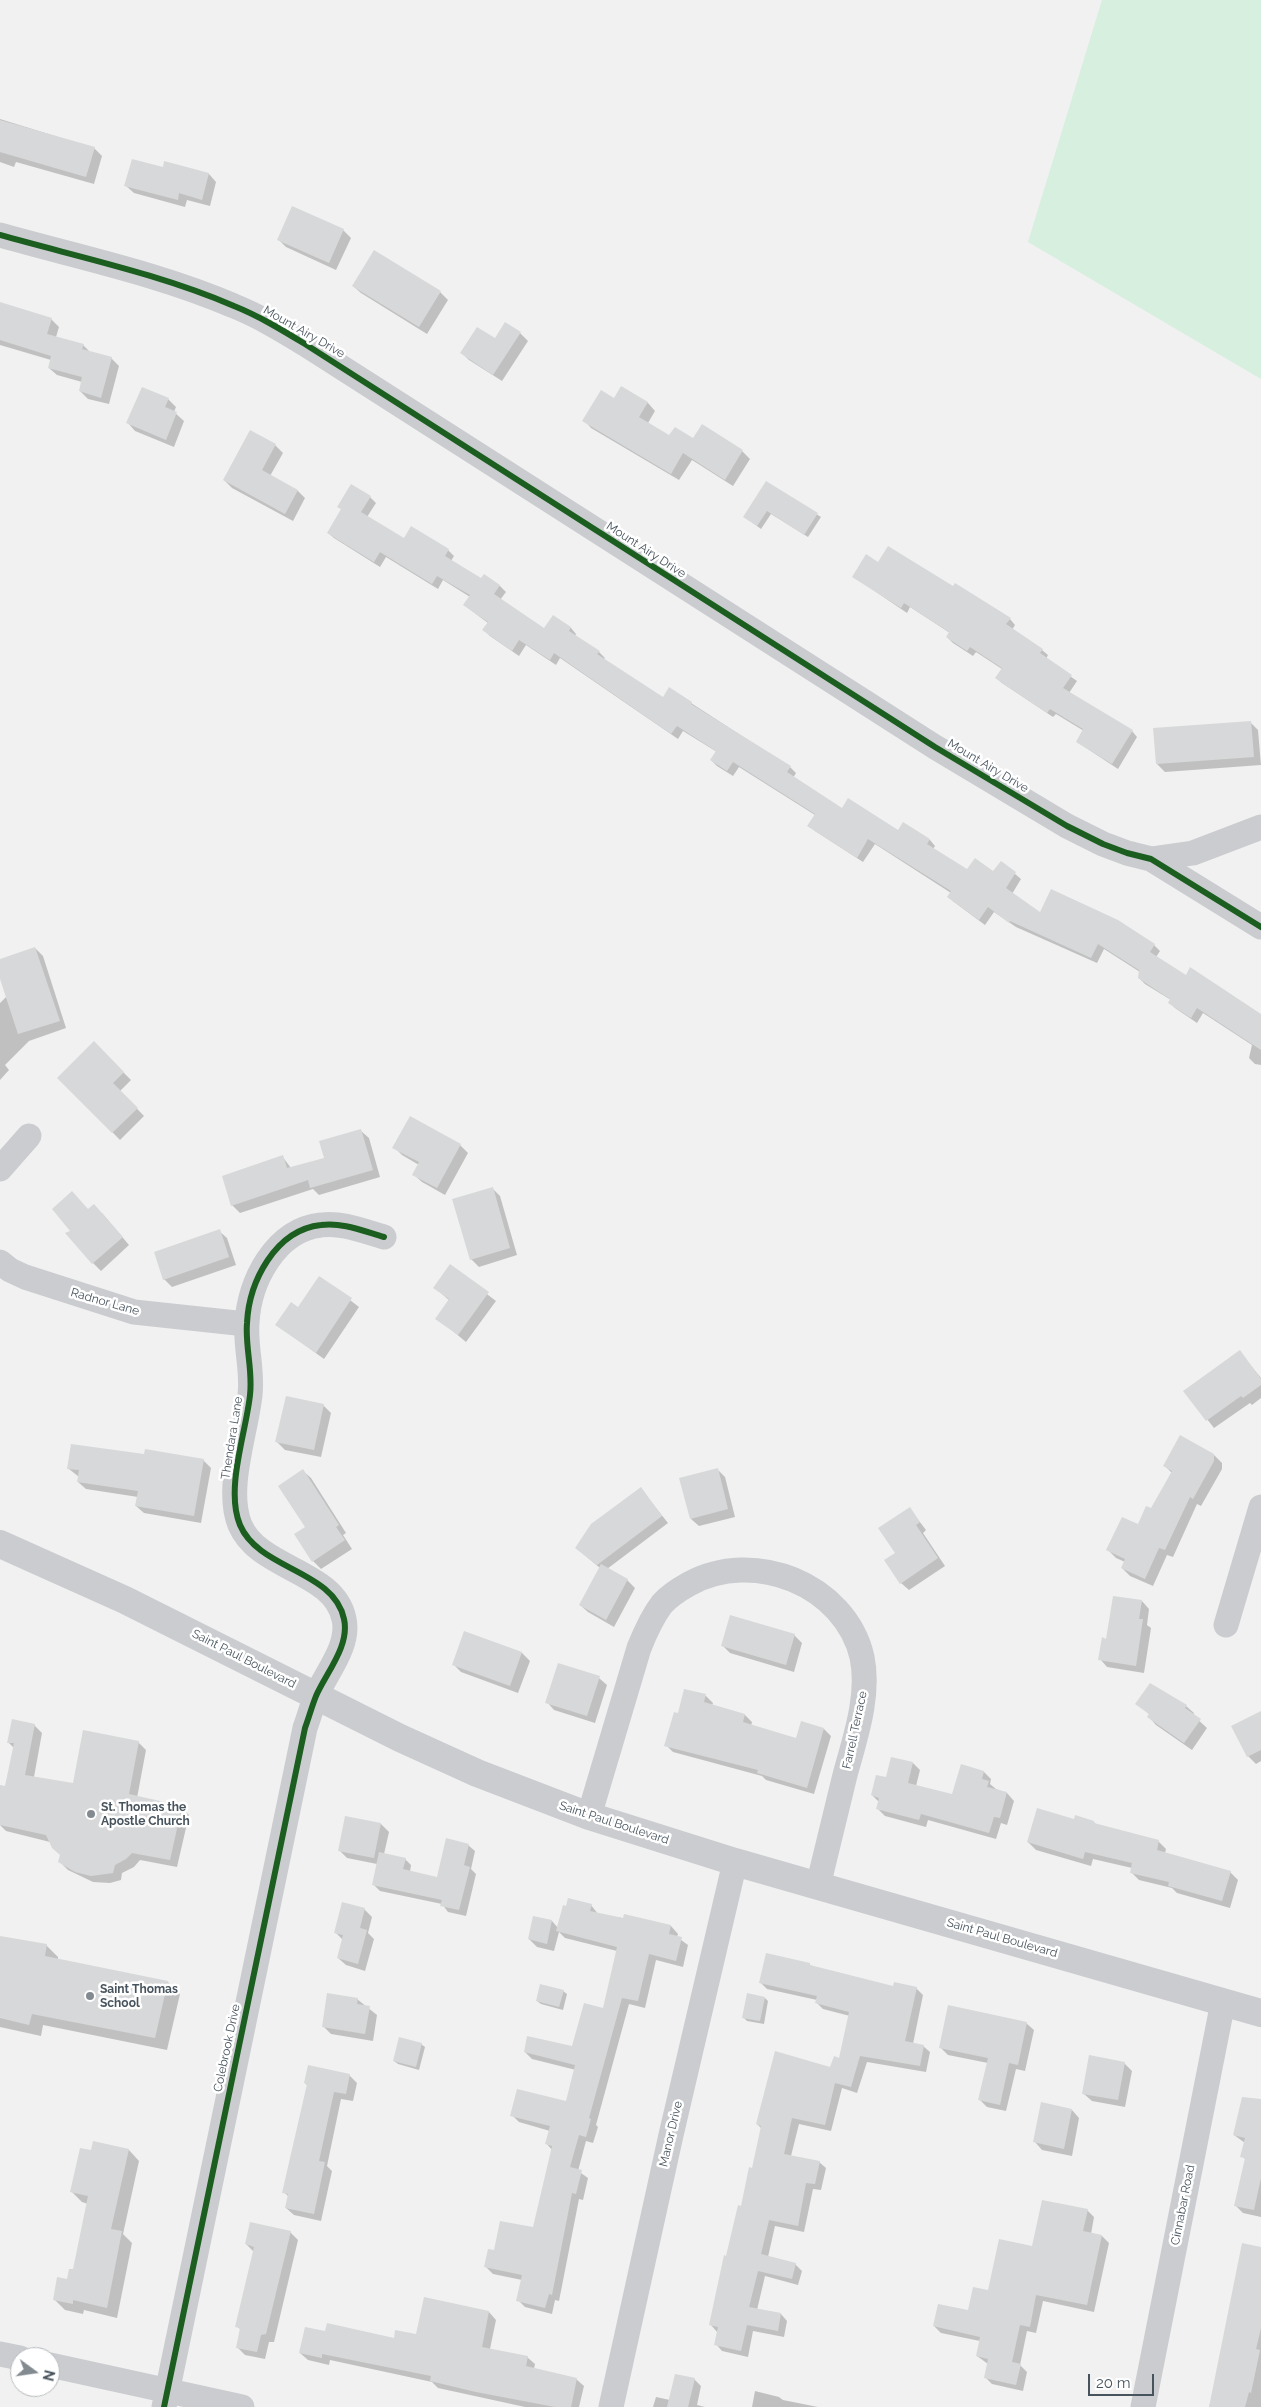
<!DOCTYPE html>
<html>
<head>
<meta charset="utf-8">
<style>
  body { margin:0 }
  #map { position:relative; width:1261px; height:2407px; overflow:hidden; background:#f1f1f1; font-family:Raleway,sans-serif }
  canvas { display:block }
  .north { position:absolute; left:10px; top:2347px; width:50px; height:50px; box-sizing:border-box; background:#fff; border:1px solid #b6bbbe; border-radius:50%; rotate:104deg; font-size:14px; font-weight:700; line-height:20px; text-align:center; color:#48545d }
  .north::after { content:''; display:block; margin:auto; width:18px; height:22px; background:#838b91; clip-path:polygon(50% 0,100% 100%,50% 72%,0 100%) }
  .scale { position:absolute; left:1088px; top:2374px; width:66px; height:22px; box-sizing:border-box; border:2px solid #48545d; border-top:0; padding-left:6px; font-size:15px; line-height:18px; white-space:nowrap; color:#48545d; -webkit-text-stroke:4px #fff; paint-order:stroke }
</style>
</head>
<body>
<div id="map">
<canvas width="1261" height="2407"></canvas>
<div class="north">N</div>
<div class="scale">20 m</div>
</div>
<script>
const context = document.querySelector('canvas').getContext('2d');
context.lineJoin = 'round';
function fillPath(path, color) { context.fillStyle = color; context.fill(path, 'evenodd'); }
function stroke(path, color, width, dash) { context.strokeStyle = color; context.lineWidth = width; context.lineCap = dash ? 'butt' : 'round'; context.setLineDash(dash || []); context.stroke(path); }
function drawText(font, color, halo, rows, align = 'center') {
  context.font = font + ' Raleway,sans-serif'; context.lineWidth = 5; context.setLineDash([]); context.textBaseline = 'middle'; context.strokeStyle = halo; context.fillStyle = color; for (const [text, x, y, turn = 0] of rows) {
    context.save(); context.translate(x, y); context.rotate((+turn || 0) * Math.PI / 180); context.textAlign = isNaN(turn) ? turn : align; if (halo) context.strokeText(text, 0, 0); context.fillText(text, 0, 0); context.restore();
  }
}
fillPath(new Path2D(`
  M 1102,0 L 1261,0 L 1261,379 L 1028,242 Z`), '#d6efdf');
fillPath(new Path2D(`
  M 0,119 L 94,148 L 102,156 L 94,184 L 16,162 L 14,167 L 0,162 Z
  M 165,163 L 209,174 L 216,182 L 210,206 L 187,200 L 185,207 L 134,193 L 126,186 L 164,168 Z
  M 343,230 L 351,238 L 336,270 L 286,247 L 279,240 Z
  M 353,286 L 440,292 L 448,300 L 427,334 L 361,293 Z
  M 0,303 L 51,319 L 59,327 L 56,337 L 83,345 L 91,353 L 111,358 L 119,366 L 109,404 L 88,399 L 80,391 L 82,382 L 57,375 L 49,368 L 51,360 L 0,345 Z
  M 520,333 L 528,341 L 502,381 L 469,360 L 462,353 L 495,340 Z
  M 622,387 L 648,403 L 655,411 L 648,423 L 670,437 L 693,440 L 702,426 L 742,451 L 750,459 L 733,486 L 692,460 L 679,480 L 591,428 L 584,420 L 614,400 Z
  M 142,388 L 168,399 L 176,407 L 174,412 L 184,421 L 174,447 L 135,431 L 128,423 Z
  M 275,445 L 283,453 L 270,476 L 298,491 L 305,498 L 293,521 L 232,488 L 224,480 Z
  M 766,482 L 821,517 L 808,537 L 771,514 L 761,529 L 745,517 Z
  M 370,497 L 376,503 L 367,517 L 404,539 L 448,550 L 454,556 L 451,561 L 482,580 L 484,576 L 500,586 L 506,592 L 500,600 L 544,630 L 553,616 L 571,628 L 576,634 L 575,636 L 599,652 L 605,658 L 603,660 L 663,698 L 691,703 L 790,767 L 796,773 L 793,778 L 842,809 L 898,832 L 904,823 L 930,840 L 935,846 L 933,849 L 967,870 L 994,873 L 1001,862 L 1021,879 L 1012,894 L 1041,914 L 1118,922 L 1154,945 L 1160,951 L 1156,957 L 1186,976 L 1261,1015 L 1261,1065 L 1255,1064 L 1249,1058 L 1252,1045 L 1203,1013 L 1197,1023 L 1175,1008 L 1169,1002 L 1171,1000 L 1145,984 L 1139,978 L 1140,972 L 1104,949 L 1097,963 L 1016,927 L 994,912 L 985,925 L 954,902 L 948,897 L 951,893 L 875,844 L 863,862 L 815,831 L 809,825 L 815,815 L 739,767 L 733,776 L 717,766 L 711,760 L 717,752 L 683,731 L 678,739 L 560,658 L 556,665 L 526,645 L 519,656 L 490,636 L 484,630 L 488,623 L 464,605 L 470,597 L 443,580 L 438,589 L 386,557 L 380,567 L 334,538 L 328,533 L 342,510 L 339,507 Z
  M 879,563 L 954,588 L 1010,619 L 1015,625 L 1012,630 L 1042,650 L 1048,655 L 1046,659 L 1077,681 L 1069,693 L 1132,731 L 1137,737 L 1118,769 L 1077,742 L 1084,731 L 1056,714 L 1053,717 L 1002,683 L 996,678 L 1002,669 L 976,652 L 973,656 L 953,643 L 947,637 L 950,633 L 910,607 L 907,613 L 854,577 Z
  M 1250,722 L 1258,730 L 1261,765 L 1165,772 L 1157,764 Z
  M 35,948 L 43,956 L 66,1028 L 29,1041 L 5,1065 L 9,1070 L 0,1080 L 0,1003 L 7,996 L 0,975 L 0,960 Z
  M 94,1043 L 131,1080 L 120,1091 L 144,1116 L 120,1140 L 59,1078 Z
  M 361,1131 L 369,1138 L 380,1177 L 319,1195 L 313,1189 L 240,1213 L 232,1205 L 282,1156 L 291,1168 L 326,1159 Z
  M 460,1145 L 468,1153 L 445,1195 L 422,1182 L 414,1175 L 419,1165 L 402,1155 L 394,1147 Z
  M 492,1188 L 500,1196 L 517,1255 L 479,1267 L 471,1259 Z
  M 89,1211 L 102,1213 L 129,1245 L 101,1271 L 93,1263 L 72,1231 Z
  M 219,1231 L 227,1238 L 236,1265 L 172,1287 L 164,1279 Z
  M 450,1266 L 496,1301 L 466,1342 L 437,1318 L 450,1301 L 435,1288 Z
  M 320,1277 L 359,1307 L 324,1359 L 277,1325 L 298,1309 Z
  M 1239,1351 L 1261,1378 L 1261,1398 L 1252,1405 L 1250,1403 L 1214,1428 L 1185,1391 Z
  M 323,1405 L 331,1413 L 321,1457 L 285,1450 L 277,1442 Z
  M 1214,1455 L 1222,1463 L 1222,1469 L 1201,1506 L 1197,1504 L 1173,1557 L 1167,1555 L 1153,1586 L 1130,1576 L 1122,1568 L 1125,1562 L 1116,1558 L 1108,1550 L 1138,1526 L 1151,1510 L 1172,1473 L 1165,1466 Z
  M 145,1456 L 203,1460 L 211,1468 L 201,1523 L 144,1513 L 136,1506 L 138,1497 L 86,1489 L 78,1482 L 79,1477 L 69,1469 Z
  M 717,1469 L 725,1477 L 735,1517 L 699,1526 L 691,1519 Z
  M 303,1471 L 311,1478 L 346,1533 L 343,1535 L 352,1549 L 321,1569 L 313,1561 L 306,1527 Z
  M 641,1489 L 668,1523 L 607,1569 L 627,1580 L 635,1588 L 614,1627 L 588,1612 L 580,1605 L 600,1568 L 576,1548 Z
  M 910,1509 L 926,1530 L 923,1533 L 945,1566 L 909,1590 L 901,1583 L 896,1553 Z
  M 1142,1601 L 1149,1609 L 1147,1625 L 1151,1628 L 1144,1673 L 1107,1667 L 1100,1659 L 1107,1641 Z
  M 464,1633 L 522,1653 L 530,1661 L 518,1693 L 461,1672 L 453,1664 Z
  M 794,1635 L 802,1643 L 794,1672 L 730,1653 L 722,1645 Z
  M 599,1678 L 607,1685 L 595,1723 L 554,1710 L 547,1702 Z
  M 685,1690 L 706,1696 L 713,1703 L 712,1706 L 745,1715 L 752,1722 L 751,1726 L 797,1739 L 824,1729 L 831,1736 L 814,1794 L 766,1780 L 762,1776 L 673,1752 L 666,1745 L 679,1715 Z
  M 1137,1703 L 1186,1706 L 1194,1713 L 1193,1715 L 1207,1728 L 1192,1750 L 1156,1725 L 1149,1717 L 1150,1715 Z
  M 1261,1712 L 1261,1761 L 1256,1764 L 1248,1756 Z
  M 34,1725 L 42,1733 L 34,1777 L 74,1784 L 138,1742 L 146,1750 L 137,1798 L 181,1807 L 189,1815 L 177,1867 L 140,1860 L 134,1867 L 122,1873 L 121,1880 L 110,1883 L 93,1882 L 68,1870 L 60,1862 L 61,1855 L 50,1842 L 6,1831 L 0,1825 L 0,1786 L 5,1788 L 14,1748 L 8,1742 Z
  M 913,1763 L 920,1770 L 916,1786 L 953,1796 L 961,1766 L 984,1772 L 991,1779 L 990,1784 L 996,1789 L 1007,1793 L 1014,1801 L 1007,1825 L 1001,1823 L 996,1839 L 928,1820 L 926,1827 L 885,1816 L 878,1809 L 879,1802 L 872,1795 L 887,1779 Z
  M 346,1817 L 381,1824 L 389,1832 L 384,1854 L 405,1859 L 411,1865 L 410,1872 L 438,1879 L 468,1845 L 475,1851 L 471,1869 L 476,1874 L 466,1916 L 448,1912 L 442,1904 L 380,1891 L 373,1884 L 377,1864 L 347,1858 L 339,1850 Z
  M 1075,1821 L 1094,1822 L 1097,1826 L 1158,1841 L 1166,1849 L 1165,1853 L 1230,1872 L 1238,1880 L 1230,1908 L 1177,1893 L 1172,1888 L 1139,1880 L 1131,1872 L 1132,1868 L 1093,1859 L 1091,1866 L 1036,1850 L 1028,1842 Z
  M 591,1905 L 598,1914 L 671,1926 L 678,1934 L 677,1937 L 688,1945 L 683,1967 L 656,1960 L 645,2008 L 629,2004 L 596,2125 L 598,2127 L 593,2143 L 586,2141 L 578,2171 L 588,2178 L 583,2200 L 579,2199 L 559,2301 L 555,2300 L 552,2314 L 525,2307 L 518,2300 L 522,2280 L 493,2274 L 486,2267 L 495,2252 L 534,2229 L 552,2150 L 546,2143 L 550,2131 L 519,2122 L 512,2115 L 567,2102 L 576,2070 L 532,2059 L 525,2052 L 573,2048 L 604,2010 L 617,1951 L 565,1938 L 559,1932 L 554,1951 L 537,1947 L 529,1939 L 534,1917 L 552,1921 L 558,1928 Z
  M 364,1909 L 372,1917 L 368,1933 L 374,1939 L 365,1971 L 346,1965 L 338,1958 L 343,1940 L 335,1932 Z
  M 0,1937 L 46,1945 L 58,1957 L 58,1960 L 168,1982 L 180,1994 L 167,2050 L 43,2025 L 41,2036 L 0,2027 Z
  M 809,1964 L 813,1967 L 894,1988 L 916,1988 L 923,1995 L 913,2044 L 923,2046 L 930,2052 L 926,2072 L 867,2062 L 857,2093 L 842,2088 L 831,2131 L 799,2124 L 791,2156 L 819,2162 L 826,2168 L 821,2190 L 813,2189 L 804,2232 L 775,2226 L 768,2257 L 795,2264 L 802,2271 L 798,2285 L 765,2276 L 757,2310 L 781,2314 L 787,2321 L 784,2337 L 753,2331 L 748,2357 L 722,2351 L 716,2344 L 717,2332 L 711,2325 L 727,2257 L 753,2169 L 762,2129 L 757,2124 L 840,2059 L 850,2016 L 823,2009 L 817,2003 L 817,2000 L 767,1989 L 761,1983 Z
  M 563,1991 L 567,1994 L 563,2010 L 541,2004 L 537,2001 Z
  M 765,1998 L 768,2001 L 764,2024 L 747,2021 L 743,2017 Z
  M 357,1999 L 377,2015 L 373,2041 L 331,2034 L 323,2026 Z
  M 1026,2023 L 1034,2030 L 1025,2071 L 1016,2069 L 1006,2111 L 987,2107 L 980,2100 L 988,2063 L 948,2055 L 941,2048 Z
  M 421,2044 L 425,2047 L 419,2070 L 398,2064 L 394,2061 Z
  M 1124,2063 L 1132,2071 L 1125,2107 L 1092,2101 L 1084,2094 Z
  M 349,2075 L 357,2083 L 353,2101 L 341,2099 L 327,2166 L 332,2171 L 321,2221 L 294,2215 L 286,2208 L 289,2197 L 284,2192 L 308,2086 L 305,2083 Z
  M 1261,2104 L 1261,2217 L 1243,2213 L 1235,2205 L 1246,2160 L 1242,2156 L 1245,2143 L 1234,2135 Z
  M 1072,2110 L 1079,2118 L 1072,2156 L 1042,2150 L 1035,2142 Z
  M 129,2150 L 139,2161 L 123,2234 L 132,2243 L 117,2318 L 84,2310 L 83,2314 L 65,2310 L 54,2299 L 74,2271 L 88,2204 L 82,2202 L 72,2192 L 91,2152 Z
  M 1087,2210 L 1094,2217 L 1091,2234 L 1102,2236 L 1109,2243 L 1094,2312 L 1043,2301 L 1036,2333 L 1027,2331 L 1020,2365 L 1027,2372 L 1023,2391 L 992,2384 L 985,2377 L 988,2364 L 977,2356 L 980,2341 L 941,2333 L 934,2326 L 969,2312 L 1033,2248 Z
  M 290,2232 L 298,2240 L 274,2342 L 269,2342 L 265,2359 L 245,2355 L 237,2347 L 241,2330 L 237,2326 L 254,2252 L 246,2244 Z
  M 1261,2249 L 1261,2407 L 1209,2407 Z
  M 489,2312 L 496,2320 L 490,2349 L 527,2357 L 535,2364 L 534,2369 L 576,2379 L 584,2386 L 579,2407 L 525,2407 L 438,2388 L 432,2382 L 330,2360 L 329,2365 L 308,2360 L 300,2353 L 326,2333 L 395,2340 L 417,2336 Z
  M 694,2379 L 701,2386 L 697,2405 L 705,2407 L 653,2407 L 656,2397 L 670,2400 Z
  M 755,2391 L 779,2397 L 783,2400 L 818,2407 L 752,2407 Z`), '#0003');
fillPath(new Path2D(`
  M 0,120 L 95,147 L 86,177 L 0,152 Z
  M 132,159 L 163,167 L 164,161 L 209,173 L 202,200 L 179,193 L 178,200 L 124,186 Z
  M 292,206 L 344,229 L 329,263 L 277,240 Z
  M 374,250 L 441,291 L 419,327 L 352,286 Z
  M 0,302 L 52,318 L 47,334 L 84,344 L 82,349 L 112,357 L 101,398 L 79,391 L 82,377 L 48,368 L 51,356 L 0,340 Z
  M 505,322 L 521,332 L 493,375 L 460,353 L 477,327 L 495,338 Z
  M 621,386 L 648,402 L 639,417 L 669,435 L 675,427 L 693,438 L 702,424 L 743,450 L 725,480 L 683,453 L 671,474 L 582,421 L 601,390 L 614,398 Z
  M 142,387 L 169,398 L 165,407 L 177,412 L 166,440 L 126,423 Z
  M 250,430 L 276,444 L 262,470 L 298,490 L 285,514 L 223,480 Z
  M 766,481 L 818,513 L 804,535 L 767,511 L 757,526 L 743,517 Z
  M 351,484 L 371,496 L 361,512 L 404,538 L 411,526 L 449,549 L 445,556 L 481,578 L 484,574 L 500,585 L 494,594 L 544,628 L 553,615 L 571,627 L 569,631 L 600,651 L 597,654 L 663,697 L 669,687 L 692,702 L 691,704 L 791,766 L 787,772 L 842,808 L 848,798 L 898,830 L 903,822 L 930,839 L 927,844 L 967,869 L 975,858 L 993,871 L 1001,861 L 1016,872 L 1006,888 L 1040,912 L 1051,889 L 1118,920 L 1155,944 L 1150,952 L 1186,975 L 1190,967 L 1261,1014 L 1261,1050 L 1197,1008 L 1191,1018 L 1168,1003 L 1170,999 L 1138,978 L 1139,970 L 1098,944 L 1091,958 L 1010,921 L 1009,923 L 988,907 L 979,920 L 947,897 L 951,891 L 868,839 L 857,858 L 807,826 L 815,814 L 733,762 L 727,771 L 710,760 L 716,751 L 677,726 L 671,734 L 554,653 L 550,660 L 519,640 L 512,651 L 482,630 L 488,622 L 463,605 L 470,595 L 437,576 L 432,584 L 380,552 L 374,562 L 327,533 L 341,509 L 337,507 Z
  M 888,546 L 953,586 L 955,583 L 1011,618 L 1006,624 L 1043,649 L 1040,653 L 1072,675 L 1063,688 L 1133,730 L 1112,764 L 1076,742 L 1083,729 L 1050,709 L 1047,713 L 995,678 L 1002,668 L 970,647 L 967,651 L 946,637 L 949,632 L 904,603 L 901,608 L 852,577 L 866,554 L 878,562 Z
  M 1251,721 L 1254,757 L 1156,764 L 1153,728 Z
  M 35,947 L 60,1021 L 18,1034 L 0,979 L 0,959 Z
  M 94,1041 L 124,1072 L 113,1083 L 138,1108 L 112,1133 L 57,1078 Z
  M 410,1116 L 461,1144 L 437,1188 L 412,1175 L 419,1162 L 392,1148 Z
  M 361,1129 L 373,1170 L 310,1188 L 308,1180 L 231,1206 L 222,1176 L 283,1155 L 287,1168 L 324,1158 L 319,1141 Z
  M 493,1187 L 510,1248 L 470,1260 L 452,1199 Z
  M 72,1191 L 88,1209 L 94,1204 L 123,1237 L 92,1264 L 65,1233 L 70,1231 L 52,1209 Z
  M 220,1229 L 229,1257 L 163,1280 L 154,1252 Z
  M 450,1264 L 489,1292 L 458,1335 L 435,1319 L 449,1299 L 433,1288 Z
  M 319,1276 L 352,1298 L 316,1353 L 275,1325 L 291,1302 L 298,1307 Z
  M 1240,1350 L 1261,1379 L 1261,1385 L 1243,1398 L 1241,1396 L 1206,1421 L 1183,1391 Z
  M 286,1396 L 324,1404 L 314,1450 L 275,1442 Z
  M 1180,1435 L 1214,1454 L 1214,1461 L 1193,1499 L 1190,1497 L 1165,1550 L 1159,1548 L 1145,1579 L 1121,1568 L 1125,1559 L 1106,1550 L 1122,1517 L 1138,1524 L 1146,1506 L 1151,1508 L 1172,1471 L 1163,1466 Z
  M 71,1444 L 144,1454 L 145,1449 L 204,1459 L 194,1516 L 135,1506 L 138,1491 L 77,1482 L 79,1470 L 67,1469 Z
  M 718,1468 L 728,1509 L 690,1519 L 679,1478 Z
  M 303,1469 L 339,1525 L 336,1527 L 345,1540 L 312,1562 L 294,1534 L 305,1527 L 278,1486 Z
  M 641,1487 L 662,1516 L 597,1565 L 575,1548 L 591,1524 Z
  M 910,1507 L 920,1522 L 916,1525 L 938,1558 L 900,1584 L 884,1560 L 895,1553 L 878,1528 Z
  M 601,1564 L 628,1579 L 606,1620 L 579,1605 Z
  M 1113,1596 L 1142,1600 L 1139,1619 L 1143,1619 L 1136,1666 L 1098,1660 L 1102,1637 L 1106,1639 Z
  M 730,1615 L 795,1634 L 786,1665 L 721,1646 Z
  M 464,1631 L 522,1652 L 510,1686 L 452,1665 Z
  M 558,1663 L 600,1676 L 587,1716 L 545,1703 Z
  M 1150,1683 L 1187,1705 L 1185,1708 L 1201,1719 L 1184,1743 L 1147,1717 L 1149,1714 L 1135,1704 Z
  M 684,1689 L 706,1694 L 704,1702 L 745,1714 L 743,1722 L 796,1738 L 801,1721 L 824,1728 L 807,1788 L 757,1773 L 758,1770 L 664,1746 L 674,1712 L 678,1713 Z
  M 1261,1711 L 1261,1750 L 1247,1757 L 1231,1726 Z
  M 12,1719 L 35,1724 L 25,1775 L 73,1783 L 83,1730 L 139,1741 L 129,1794 L 182,1806 L 170,1860 L 132,1853 L 126,1859 L 115,1865 L 113,1873 L 91,1876 L 75,1872 L 58,1862 L 60,1855 L 52,1848 L 46,1835 L 0,1825 L 0,1785 L 5,1786 L 14,1743 L 7,1743 Z
  M 891,1757 L 913,1762 L 908,1783 L 952,1794 L 961,1764 L 984,1771 L 982,1779 L 989,1781 L 987,1787 L 1007,1792 L 1000,1818 L 994,1817 L 989,1833 L 921,1814 L 919,1820 L 876,1809 L 879,1798 L 871,1795 L 876,1775 L 886,1777 Z
  M 1037,1808 L 1074,1819 L 1075,1815 L 1094,1821 L 1094,1823 L 1159,1840 L 1157,1850 L 1231,1871 L 1222,1901 L 1168,1886 L 1169,1882 L 1130,1873 L 1132,1863 L 1085,1852 L 1083,1859 L 1027,1842 Z
  M 345,1816 L 381,1823 L 374,1858 L 338,1851 Z
  M 446,1838 L 469,1844 L 464,1865 L 470,1867 L 459,1910 L 440,1906 L 442,1900 L 372,1885 L 379,1852 L 406,1858 L 403,1869 L 437,1877 Z
  M 568,1898 L 592,1904 L 590,1911 L 623,1918 L 624,1914 L 671,1925 L 669,1934 L 682,1937 L 676,1961 L 649,1954 L 638,2001 L 622,1998 L 589,2118 L 591,2119 L 586,2137 L 579,2135 L 570,2167 L 582,2170 L 576,2194 L 572,2193 L 552,2295 L 549,2294 L 545,2308 L 516,2301 L 522,2275 L 484,2267 L 488,2249 L 494,2250 L 500,2221 L 533,2227 L 552,2146 L 545,2144 L 550,2126 L 510,2116 L 517,2089 L 566,2101 L 575,2065 L 524,2052 L 527,2036 L 572,2046 L 584,2003 L 603,2008 L 617,1947 L 556,1931 L 563,1905 L 566,1906 Z
  M 342,1902 L 365,1908 L 360,1928 L 367,1930 L 358,1964 L 337,1958 L 343,1935 L 334,1933 Z
  M 533,1916 L 552,1920 L 547,1944 L 528,1939 Z
  M 0,1936 L 47,1944 L 45,1956 L 168,1981 L 155,2038 L 32,2014 L 29,2025 L 0,2018 Z
  M 766,1953 L 810,1963 L 810,1965 L 893,1986 L 894,1982 L 917,1987 L 905,2041 L 924,2045 L 920,2066 L 860,2056 L 851,2087 L 835,2083 L 825,2125 L 792,2118 L 784,2154 L 820,2161 L 815,2184 L 806,2183 L 798,2226 L 769,2220 L 761,2254 L 796,2263 L 792,2279 L 758,2271 L 749,2307 L 781,2313 L 778,2331 L 747,2325 L 741,2351 L 714,2345 L 718,2327 L 709,2325 L 724,2255 L 726,2256 L 738,2205 L 741,2206 L 749,2167 L 752,2168 L 761,2126 L 756,2124 L 775,2051 L 830,2067 L 834,2056 L 839,2058 L 849,2012 L 815,2003 L 817,1996 L 759,1983 Z
  M 540,1984 L 564,1990 L 559,2007 L 536,2001 Z
  M 327,1993 L 358,1998 L 357,2004 L 370,2006 L 365,2034 L 322,2027 Z
  M 747,1993 L 765,1997 L 760,2021 L 742,2018 Z
  M 948,2005 L 1027,2022 L 1018,2065 L 1009,2063 L 1000,2105 L 978,2100 L 988,2058 L 939,2048 Z
  M 399,2037 L 422,2043 L 416,2067 L 393,2061 Z
  M 1089,2055 L 1125,2062 L 1118,2100 L 1082,2094 Z
  M 308,2065 L 350,2074 L 346,2094 L 334,2092 L 319,2161 L 325,2162 L 314,2214 L 285,2208 L 288,2194 L 282,2193 L 307,2084 L 304,2083 Z
  M 1242,2097 L 1261,2099 L 1261,2178 L 1254,2210 L 1234,2206 L 1245,2158 L 1240,2157 L 1245,2138 L 1233,2135 Z
  M 1041,2102 L 1072,2109 L 1064,2149 L 1033,2142 Z
  M 93,2141 L 129,2149 L 111,2229 L 122,2231 L 107,2308 L 73,2300 L 73,2304 L 53,2300 L 57,2277 L 67,2279 L 69,2269 L 73,2269 L 88,2196 L 70,2192 L 80,2148 L 91,2150 Z
  M 1042,2200 L 1088,2209 L 1083,2231 L 1102,2235 L 1087,2305 L 1036,2295 L 1030,2327 L 1020,2325 L 1012,2362 L 1021,2364 L 1016,2385 L 984,2378 L 988,2359 L 976,2356 L 980,2337 L 933,2326 L 938,2304 L 968,2310 L 973,2287 L 988,2290 L 999,2239 L 1032,2246 Z
  M 250,2222 L 291,2231 L 266,2334 L 261,2335 L 257,2352 L 236,2348 L 240,2328 L 235,2327 L 254,2247 L 245,2244 Z
  M 1242,2243 L 1261,2247 L 1261,2328 L 1256,2349 L 1260,2350 L 1251,2393 L 1249,2392 L 1245,2407 L 1209,2407 Z
  M 424,2297 L 489,2311 L 482,2347 L 528,2356 L 526,2366 L 577,2378 L 571,2407 L 555,2407 L 476,2392 L 430,2381 L 431,2376 L 322,2354 L 322,2358 L 299,2353 L 305,2327 L 325,2331 L 327,2323 L 394,2338 L 395,2330 L 416,2334 Z
  M 675,2374 L 695,2378 L 688,2407 L 667,2407 Z`), '#d7d8d9');
stroke(new Path2D(`
  M 0,235 C 78,257 160,274 234,306 C 259,316 282,330 305,344 L 935,747 L 1067,826 L 1103,844 L 1127,853 L 1151,859 L 1261,927
  M 1151,859 L 1193,853 L 1261,827
  M 0,1169 L 29,1136
  M 0,1262 L 10,1270 L 25,1277 L 134,1312 L 246,1324
  M 1226,1625 L 1261,1507
  M 589,1816 L 639,1648 C 645,1633 652,1617 662,1604 C 669,1596 680,1589 689,1584 C 753,1548 845,1584 862,1657 C 870,1696 855,1738 845,1775 C 836,1812 827,1849 818,1886
  M 0,2354 L 20,2358
  M 50,2365 L 242,2407
  M 164,2407 L 305,1728 C 309,1717 312,1706 316,1696 C 326,1673 350,1646 344,1619 C 334,1570 259,1570 240,1525 C 225,1489 246,1433 250,1395 C 253,1370 245,1347 247,1323 C 249,1282 275,1230 321,1225 C 342,1222 363,1231 384,1237
  M 611,2407 L 671,2135 L 735,1862
  M 1143,2407 L 1223,2002`), '#cacccf', 25);
stroke(new Path2D(`
  M 0,1544 L 125,1600 L 400,1738 L 477,1773 L 589,1816 L 735,1862 L 1261,2013`), '#cacccf', 28);
stroke(new Path2D(`
  M 0,235 C 78,257 160,274 234,306 C 259,316 282,330 305,344 L 935,747 L 1067,826 L 1103,844 L 1127,853 L 1151,859 L 1261,927
  M 164,2407 L 305,1728 C 309,1717 312,1706 316,1696 C 326,1673 350,1646 344,1619 C 334,1570 259,1570 240,1525 C 225,1489 246,1433 250,1395 C 253,1370 245,1347 247,1323 C 249,1282 275,1230 321,1225 C 342,1222 363,1231 384,1237`), '#1b5e20', 6);
for (const [x, y, r, color] of [
  [91,1814,5,"#838b91"],
  [90,1996,5,"#838b91"]
]) { const dot = new Path2D(); dot.arc(x, y, r, 0, 2 * Math.PI); context.fillStyle = color; context.fill(dot); stroke(dot, '#fff', 2); }
drawText('12px', '#48545d', '#fff', [
  ["Mount Airy Drive",304,332,30],
  ["Mount Airy Drive",646,550,33],
  ["Mount Airy Drive",988,766,31],
  ["Radnor Lane",105,1302,16],
  ["Thendara Lane",232,1438,-81],
  ["Saint Paul Boulevard",244,1659,27],
  ["Farrell Terrace",855,1730,-78],
  ["Saint Paul Boulevard",614,1823,18],
  ["Saint Paul Boulevard",1002,1938,16],
  ["Colebrook Drive",227,2048,-78],
  ["Manor Drive",671,2134,-77],
  ["Cinnabar Road",1183,2205,-79]
]);
drawText('bold 12px', '#48545d', '#fff', [
  ["St. Thomas the",101,1807],
  ["Apostle Church",101,1821],
  ["Saint Thomas",100,1989],
  ["School",100,2003]
], 'left');
</script>
</body>
</html>
